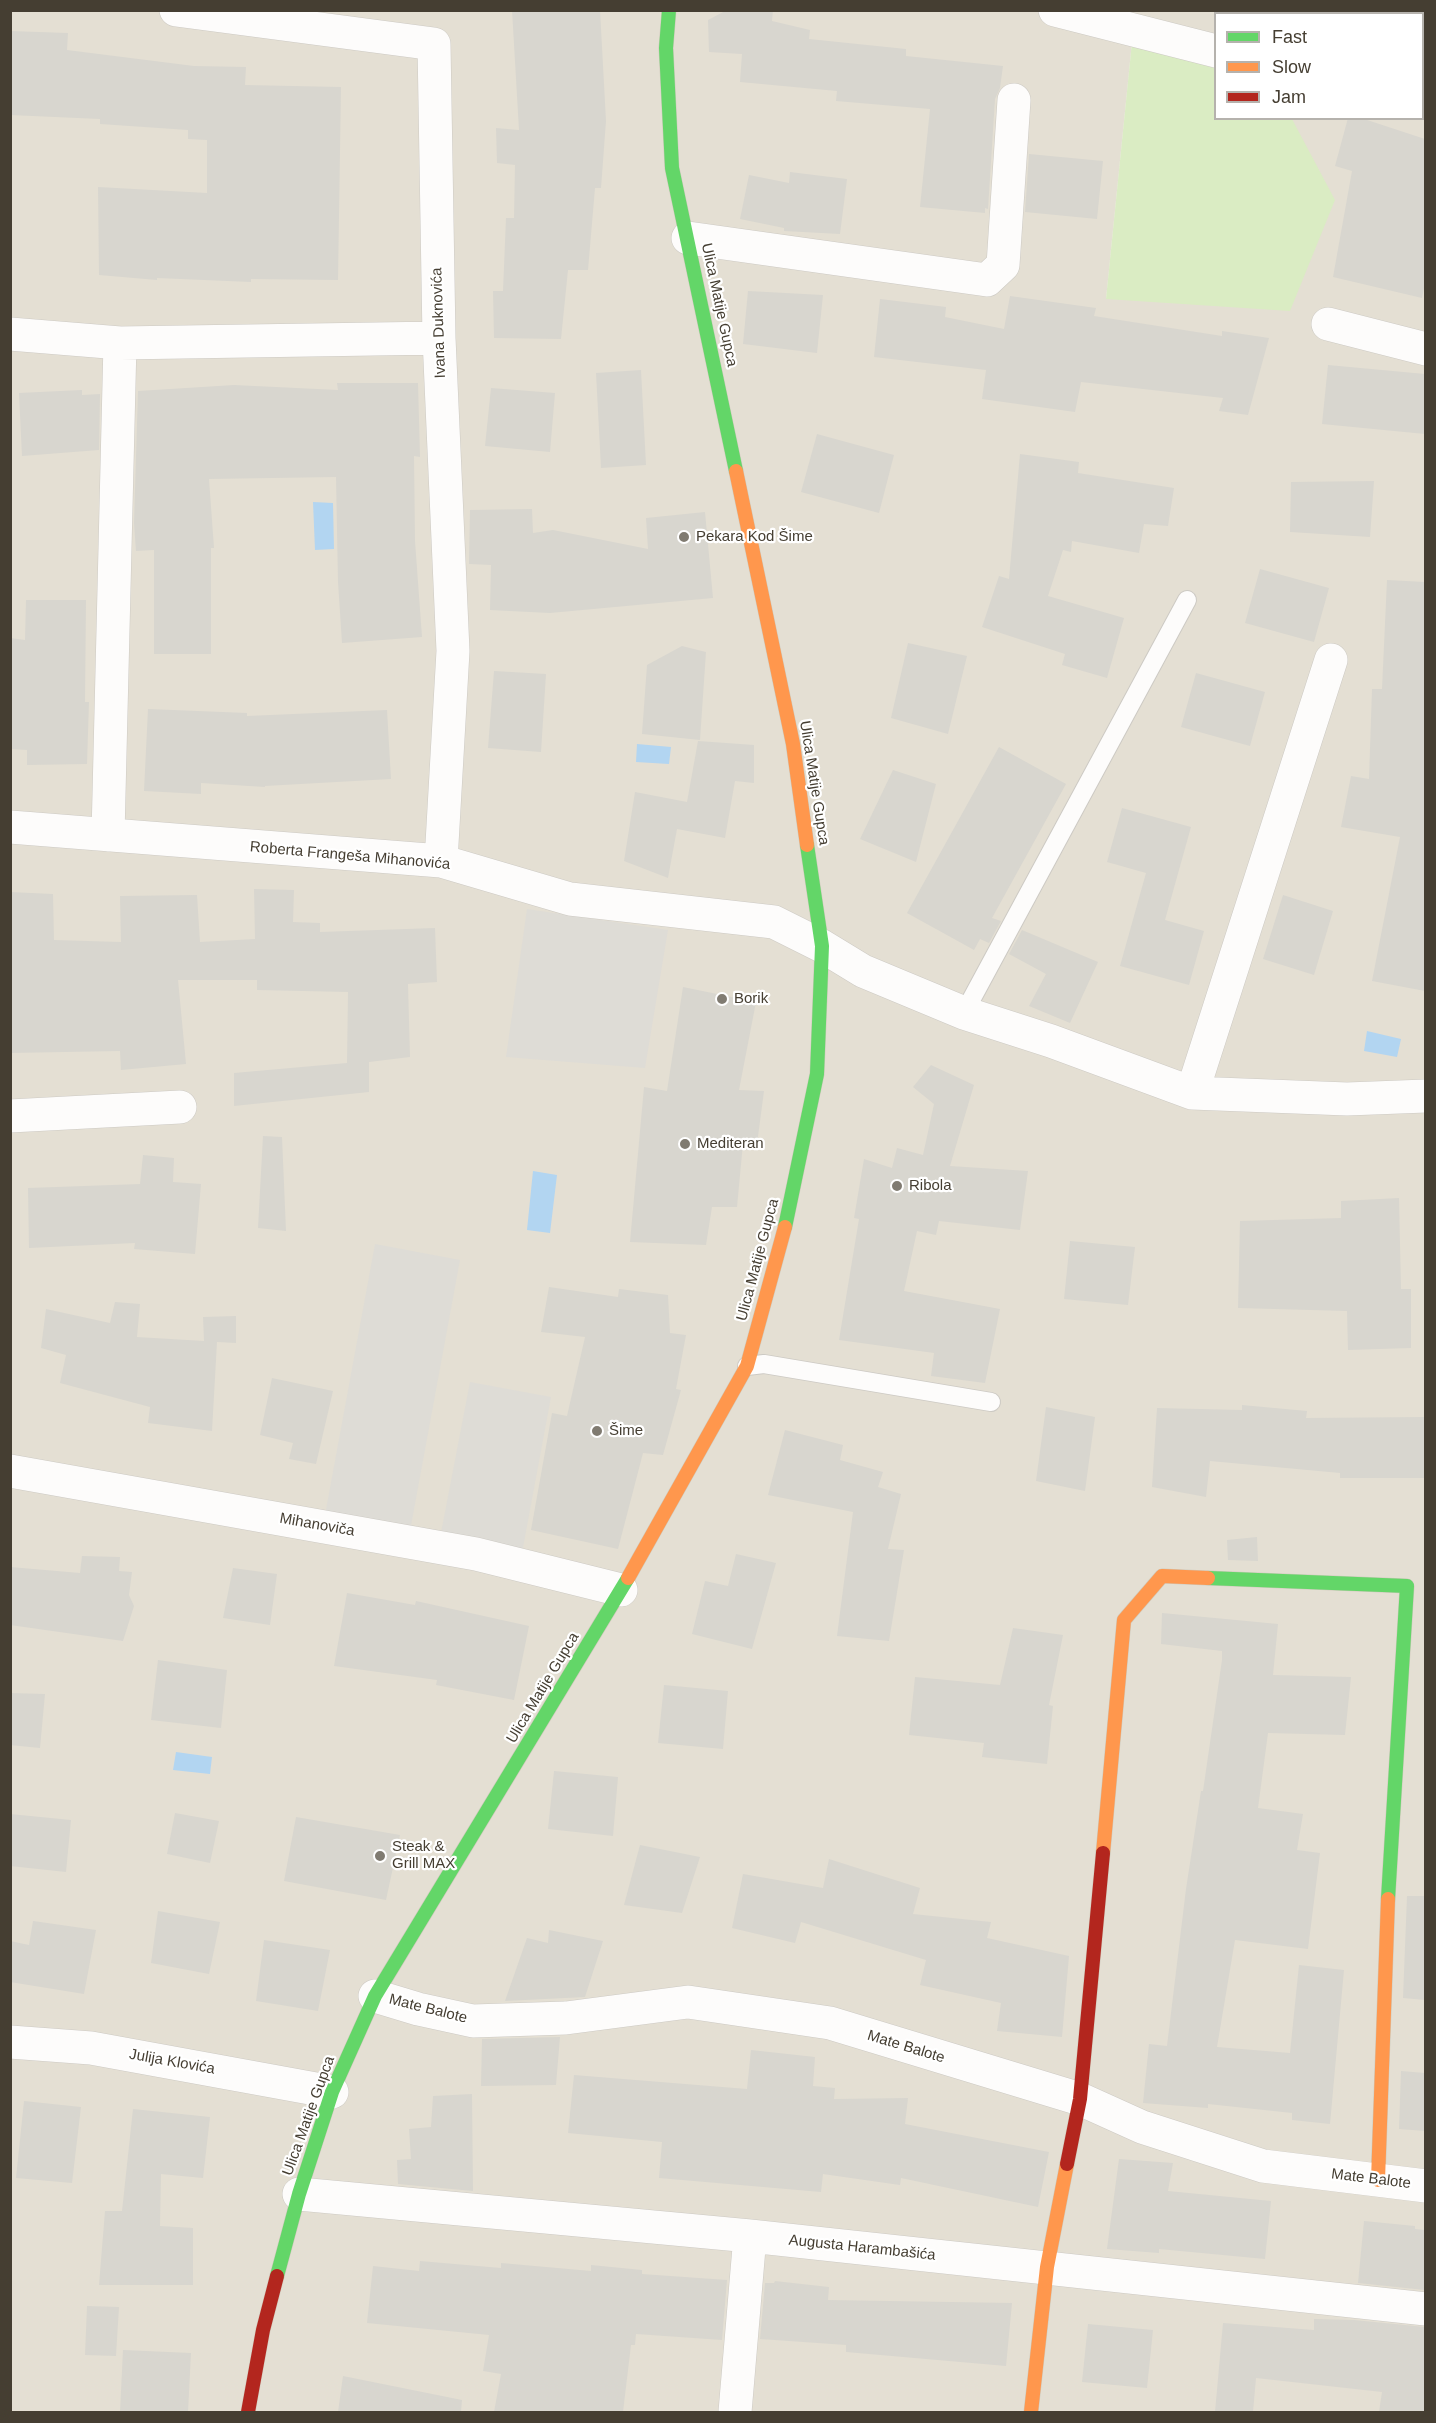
<!DOCTYPE html>
<html>
<head>
<meta charset="utf-8">
<style>
  body { margin:0 }
  #map { position:relative; width:1436px; height:2423px; overflow:hidden; background:#efede6; font-family:Arial,sans-serif }
  canvas { display:block }
  .frame { position:absolute; inset:0; border:12px solid #453e32; pointer-events:none }
  .legend { position:absolute; left:1214px; top:12px; width:210px; height:108px; box-sizing:border-box; background:#fff; border:2px solid #b5b2ad; margin:0; padding:8px 10px; list-style:none; font-size:18px; color:#453e32 }
  .legend li { display:flex; align-items:center; gap:12px; height:30px }
  .legend b { width:30px; border:2px solid #b5b2ad }
</style>
</head>
<body>
<div id="map">
<canvas width="1436" height="2423"></canvas>
<div class="frame"></div>
<ul class="legend">
<li><b style="height:8px;background:#63d668"></b>Fast</li>
<li><b style="height:8px;background:#ff974d"></b>Slow</li>
<li><b style="height:8px;background:#b3261e"></b>Jam</li>
</ul>
</div>
<script>
const context = document.querySelector('canvas').getContext('2d');
context.lineJoin = 'round';
function fillPath(path, color) { context.fillStyle = color; context.fill(path, 'evenodd'); }
function stroke(path, color, width, dash) { context.strokeStyle = color; context.lineWidth = width; context.lineCap = dash ? 'butt' : 'round'; context.setLineDash(dash || []); context.stroke(path); }
function drawText(font, color, halo, rows, align = 'center') {
  context.font = font + ' Arial,sans-serif'; context.lineWidth = 4.5; context.setLineDash([]); context.textBaseline = 'middle'; context.strokeStyle = halo; context.fillStyle = color; for (const [text, x, y, turn = 0] of rows) {
    context.save(); context.translate(x, y); context.rotate((+turn || 0) * Math.PI / 180); context.textAlign = isNaN(turn) ? turn : align; if (halo) context.strokeText(text, 0, 0); context.fillText(text, 0, 0); context.restore();
  }
}
fillPath(new Path2D(`
  M 11,11 L 1425,11 L 1425,2412 L 11,2412 ZM 1216,14 L 1422,14 L 1422,118 L 1288,119 L 1106,299 L 1133,32 L 1216,51 Z`), '#e4dfd3');
fillPath(new Path2D(`
  M 1133,32 L 1215,51 L 1216,118 L 1292,119 L 1335,200 L 1290,311 L 1106,299 Z`), '#daecc3');
fillPath(new Path2D(`
  M 527,909 L 668,930 L 645,1068 L 506,1057 Z
  M 375,1244 L 460,1260 L 410,1531 L 325,1515 Z
  M 470,1382 L 551,1397 L 522,1553 L 440,1538 Z`), '#dedcd6');
fillPath(new Path2D(`
  M 313,502 L 333,503 L 334,549 L 315,550 Z
  M 637,744 L 671,747 L 669,764 L 636,762 Z
  M 1367,1031 L 1401,1039 L 1397,1057 L 1364,1051 Z
  M 533,1171 L 557,1175 L 550,1233 L 527,1230 Z
  M 176,1752 L 212,1757 L 210,1774 L 173,1770 Z`), '#b2d5f1');
fillPath(new Path2D(`
  M 512,10 L 600,10 L 606,121 L 601,188 L 595,188 L 588,270 L 568,270 L 561,339 L 494,338 L 493,291 L 503,291 L 506,218 L 514,218 L 515,165 L 497,163 L 496,128 L 519,130 Z
  M 727,10 L 773,10 L 772,21 L 810,30 L 809,39 L 906,49 L 906,56 L 1003,66 L 1000,88 L 995,99 L 988,209 L 985,208 L 985,213 L 920,207 L 930,109 L 836,101 L 837,91 L 740,82 L 742,54 L 709,52 L 708,20 Z
  M 10,31 L 68,33 L 67,50 L 194,66 L 246,67 L 245,85 L 341,87 L 338,280 L 251,279 L 251,282 L 157,278 L 157,280 L 99,275 L 98,187 L 207,193 L 207,140 L 188,139 L 188,130 L 100,124 L 100,119 L 10,115 Z
  M 1348,118 L 1361,118 L 1425,139 L 1425,283 L 1422,298 L 1333,277 L 1352,171 L 1335,166 Z
  M 1029,154 L 1103,161 L 1097,219 L 1025,212 Z
  M 790,172 L 847,179 L 840,234 L 784,231 L 784,228 L 740,219 L 749,175 L 789,183 Z
  M 748,291 L 823,295 L 817,353 L 743,344 Z
  M 1010,296 L 1096,308 L 1094,316 L 1222,336 L 1222,331 L 1269,338 L 1248,415 L 1219,411 L 1223,398 L 1081,382 L 1075,412 L 982,399 L 986,370 L 874,357 L 880,299 L 946,307 L 945,317 L 1004,329 Z
  M 1328,365 L 1425,374 L 1425,434 L 1322,424 Z
  M 641,370 L 646,465 L 601,468 L 596,373 Z
  M 337,383 L 418,383 L 420,457 L 414,456 L 415,541 L 422,637 L 342,643 L 338,582 L 336,477 L 209,479 L 214,548 L 211,548 L 211,654 L 154,654 L 154,550 L 136,551 L 134,523 L 138,391 L 234,385 L 338,390 Z
  M 491,388 L 555,393 L 550,452 L 485,446 Z
  M 82,390 L 82,395 L 100,394 L 99,450 L 22,456 L 19,393 Z
  M 817,434 L 894,455 L 879,513 L 801,492 Z
  M 1020,454 L 1079,462 L 1078,473 L 1174,488 L 1168,526 L 1144,524 L 1139,553 L 1072,541 L 1071,552 L 1063,550 L 1048,596 L 1124,618 L 1107,678 L 1062,665 L 1065,654 L 982,627 L 999,576 L 1009,579 Z
  M 1374,481 L 1370,537 L 1290,532 L 1291,482 Z
  M 532,509 L 533,533 L 553,530 L 648,549 L 646,518 L 705,512 L 713,598 L 550,613 L 490,610 L 491,565 L 469,564 L 470,510 Z
  M 1260,569 L 1329,588 L 1314,642 L 1245,623 Z
  M 1387,580 L 1425,582 L 1425,991 L 1372,981 L 1400,837 L 1341,827 L 1351,776 L 1369,779 L 1372,689 L 1382,689 Z
  M 26,600 L 86,600 L 85,702 L 89,702 L 87,764 L 27,765 L 27,750 L 10,749 L 10,638 L 25,640 Z
  M 908,643 L 967,656 L 948,734 L 891,718 Z
  M 682,646 L 706,652 L 700,740 L 642,734 L 647,665 Z
  M 494,671 L 546,674 L 541,752 L 488,748 Z
  M 1196,673 L 1265,692 L 1250,746 L 1181,727 Z
  M 148,709 L 247,713 L 247,716 L 387,710 L 391,779 L 265,786 L 265,787 L 201,783 L 201,794 L 144,791 Z
  M 698,741 L 754,745 L 754,783 L 735,781 L 725,838 L 677,829 L 668,878 L 624,861 L 635,792 L 687,802 Z
  M 999,747 L 1066,784 L 992,918 L 1001,921 L 989,943 L 980,939 L 974,950 L 907,913 Z
  M 893,770 L 936,784 L 916,862 L 860,839 Z
  M 1122,808 L 1191,827 L 1165,920 L 1204,931 L 1189,985 L 1120,966 L 1146,873 L 1107,862 Z
  M 254,889 L 294,890 L 293,922 L 320,923 L 320,932 L 435,928 L 437,982 L 408,984 L 410,1057 L 369,1062 L 369,1092 L 234,1106 L 234,1073 L 347,1063 L 348,992 L 257,990 L 257,980 L 178,980 L 186,1064 L 121,1070 L 120,1051 L 10,1053 L 10,892 L 53,894 L 54,940 L 121,942 L 120,896 L 197,895 L 200,942 L 255,939 Z
  M 1283,895 L 1333,911 L 1314,975 L 1263,959 Z
  M 1022,930 L 1098,962 L 1070,1023 L 1029,1006 L 1046,974 L 1009,954 Z
  M 683,987 L 756,1002 L 739,1090 L 764,1091 L 757,1144 L 743,1143 L 737,1207 L 712,1207 L 706,1245 L 630,1242 L 644,1087 L 667,1091 Z
  M 931,1065 L 974,1085 L 950,1166 L 1028,1171 L 1020,1230 L 939,1221 L 936,1235 L 917,1231 L 904,1291 L 1000,1309 L 985,1383 L 931,1376 L 934,1353 L 839,1340 L 859,1219 L 854,1218 L 864,1159 L 892,1168 L 897,1148 L 923,1155 L 934,1104 L 913,1087 Z
  M 263,1136 L 282,1137 L 286,1231 L 258,1228 Z
  M 143,1155 L 174,1158 L 173,1182 L 201,1184 L 195,1254 L 134,1249 L 135,1243 L 29,1248 L 28,1188 L 140,1184 Z
  M 1399,1198 L 1401,1289 L 1411,1289 L 1411,1348 L 1348,1350 L 1347,1311 L 1238,1308 L 1240,1221 L 1341,1218 L 1341,1201 Z
  M 1070,1241 L 1135,1247 L 1128,1305 L 1064,1299 Z
  M 549,1287 L 618,1297 L 619,1289 L 668,1295 L 670,1333 L 686,1335 L 676,1389 L 681,1390 L 663,1455 L 643,1453 L 618,1549 L 531,1530 L 552,1413 L 567,1416 L 585,1337 L 541,1332 Z
  M 115,1302 L 140,1304 L 137,1337 L 204,1341 L 203,1317 L 236,1316 L 236,1343 L 217,1342 L 212,1431 L 148,1423 L 150,1407 L 60,1383 L 66,1355 L 41,1348 L 46,1309 L 110,1323 Z
  M 272,1378 L 333,1391 L 316,1464 L 289,1459 L 293,1443 L 260,1435 Z
  M 1242,1405 L 1307,1411 L 1306,1418 L 1425,1417 L 1425,1478 L 1340,1478 L 1340,1473 L 1210,1461 L 1206,1497 L 1152,1487 L 1157,1408 L 1242,1410 Z
  M 1046,1407 L 1095,1417 L 1085,1491 L 1036,1481 Z
  M 785,1430 L 843,1445 L 840,1460 L 883,1472 L 878,1487 L 901,1494 L 888,1549 L 904,1550 L 889,1641 L 837,1636 L 853,1512 L 768,1495 Z
  M 1257,1537 L 1258,1561 L 1228,1560 L 1227,1540 Z
  M 736,1554 L 776,1563 L 752,1649 L 692,1634 L 705,1581 L 728,1586 Z
  M 82,1556 L 120,1557 L 119,1571 L 132,1572 L 129,1595 L 134,1606 L 123,1641 L 10,1625 L 10,1567 L 80,1573 Z
  M 233,1568 L 277,1574 L 270,1625 L 223,1618 Z
  M 347,1593 L 415,1605 L 416,1601 L 529,1626 L 514,1700 L 436,1685 L 437,1680 L 334,1666 Z
  M 1162,1613 L 1278,1624 L 1273,1675 L 1351,1677 L 1345,1735 L 1268,1733 L 1258,1808 L 1303,1814 L 1297,1850 L 1320,1853 L 1308,1949 L 1235,1940 L 1217,2047 L 1290,2053 L 1299,1965 L 1344,1970 L 1330,2124 L 1292,2120 L 1292,2113 L 1208,2104 L 1208,2108 L 1143,2103 L 1149,2044 L 1167,2046 L 1186,1889 L 1201,1791 L 1203,1791 L 1222,1660 L 1222,1651 L 1161,1644 Z
  M 1013,1628 L 1063,1635 L 1049,1705 L 1053,1706 L 1047,1764 L 982,1757 L 984,1743 L 909,1735 L 915,1677 L 1000,1685 Z
  M 158,1660 L 227,1670 L 221,1728 L 151,1720 Z
  M 664,1685 L 728,1691 L 723,1749 L 658,1743 Z
  M 10,1693 L 45,1694 L 40,1748 L 10,1745 Z
  M 554,1771 L 618,1777 L 613,1836 L 548,1829 Z
  M 175,1813 L 219,1821 L 210,1863 L 167,1854 Z
  M 10,1814 L 71,1820 L 66,1872 L 10,1866 Z
  M 296,1817 L 400,1835 L 386,1900 L 284,1881 Z
  M 640,1845 L 700,1857 L 682,1913 L 624,1905 Z
  M 829,1859 L 920,1888 L 913,1914 L 991,1922 L 987,1938 L 1069,1956 L 1062,2037 L 997,2031 L 1001,2003 L 920,1985 L 926,1960 L 801,1922 L 795,1943 L 732,1928 L 743,1874 L 823,1888 Z
  M 1407,1896 L 1425,1896 L 1425,2000 L 1403,1998 Z
  M 158,1911 L 220,1922 L 209,1974 L 151,1963 Z
  M 33,1921 L 96,1930 L 84,1994 L 10,1982 L 10,1941 L 29,1945 Z
  M 549,1930 L 603,1941 L 585,1997 L 505,2001 L 527,1938 L 548,1943 Z
  M 264,1940 L 330,1950 L 318,2011 L 256,2001 Z
  M 560,2037 L 556,2085 L 481,2086 L 482,2039 Z
  M 751,2050 L 815,2057 L 813,2086 L 835,2088 L 834,2099 L 908,2098 L 905,2124 L 1049,2152 L 1038,2207 L 901,2178 L 900,2185 L 823,2174 L 821,2192 L 659,2178 L 662,2142 L 568,2133 L 574,2075 L 747,2089 Z
  M 1401,2071 L 1425,2073 L 1425,2131 L 1399,2129 Z
  M 472,2094 L 473,2191 L 398,2184 L 397,2160 L 411,2159 L 409,2129 L 431,2127 L 433,2096 Z
  M 24,2101 L 81,2107 L 72,2183 L 16,2178 Z
  M 133,2109 L 210,2117 L 203,2178 L 161,2174 L 160,2226 L 193,2228 L 193,2285 L 99,2285 L 105,2211 L 122,2211 Z
  M 1119,2159 L 1173,2163 L 1168,2191 L 1271,2201 L 1265,2259 L 1159,2249 L 1159,2253 L 1107,2249 Z
  M 1364,2221 L 1415,2226 L 1415,2229 L 1425,2230 L 1425,2290 L 1358,2283 Z
  M 420,2261 L 501,2268 L 501,2263 L 591,2271 L 591,2265 L 642,2270 L 642,2274 L 727,2280 L 722,2340 L 636,2334 L 635,2345 L 631,2345 L 623,2412 L 494,2412 L 501,2374 L 483,2371 L 489,2335 L 367,2323 L 373,2266 L 419,2271 Z
  M 775,2281 L 829,2287 L 828,2300 L 1012,2303 L 1006,2366 L 846,2352 L 846,2345 L 760,2339 L 765,2283 L 774,2283 Z
  M 87,2306 L 119,2307 L 116,2356 L 85,2355 Z
  M 1314,2319 L 1354,2320 L 1425,2327 L 1425,2412 L 1379,2412 L 1382,2392 L 1256,2378 L 1253,2412 L 1215,2412 L 1223,2323 L 1314,2330 Z
  M 1088,2324 L 1153,2330 L 1147,2388 L 1082,2382 Z
  M 123,2350 L 191,2353 L 188,2412 L 120,2412 Z
  M 343,2376 L 462,2400 L 461,2412 L 338,2412 Z`), '#d8d6cf');
const lane = new Path2D(`
  M 964,1013 L 1187,600
  M 747,1366 L 764,1364 L 991,1402`);
const street = new Path2D(`
  M 176,10 L 434,44 L 439,338 L 453,651 L 441,861
  M 1055,10 L 1216,51
  M 1262,14 L 1263,10
  M 688,238 L 987,280 L 1003,265 L 1014,100
  M 1328,324 L 1426,349
  M 10,334 L 120,343 L 439,338
  M 10,827 L 441,861 L 570,899 L 774,922 L 822,946 L 863,971 L 964,1013 L 1051,1041 L 1192,1093 L 1347,1099 L 1426,1096
  M 108,835 L 120,343
  M 1192,1093 L 1331,660
  M 10,1116 L 180,1107
  M 10,1471 L 476,1554 L 621,1590
  M 375,1996 L 418,2009 L 473,2021 L 566,2018 L 688,2002 L 830,2023 L 1080,2099 L 1142,2127 L 1263,2166 L 1426,2186
  M 10,2042 L 91,2048 L 332,2092
  M 299,2194 L 750,2236 L 1426,2309
  M 735,2412 L 750,2236`);
const fast = new Path2D(`
  M 669,10 L 666,48 L 672,168 L 736,471
  M 785,1227 L 817,1074 L 822,946 L 807,845
  M 1208,1578 L 1407,1586 L 1388,1899
  M 277,2276 L 299,2194 L 332,2092 L 375,1996 L 628,1578`);
const slow = new Path2D(`
  M 736,471 L 793,744 L 807,845
  M 628,1578 L 747,1366 L 785,1227
  M 1103,1853 L 1124,1620 L 1162,1576 L 1208,1578
  M 1378,2180 L 1388,1899
  M 1031,2412 L 1047,2267 L 1067,2164`);
const jam = new Path2D(`
  M 1067,2164 L 1080,2099 L 1103,1853
  M 248,2412 L 263,2330 L 277,2276`);
stroke(lane, '#cdcac4', 20);
stroke(street, '#cdcac4', 34);
stroke(fast, '#cfcabc', 15);
stroke(slow, '#cfcabc', 15);
stroke(jam, '#cfcabc', 15);
stroke(lane, '#fdfcfb', 18);
stroke(street, '#fdfcfb', 33);
stroke(fast, '#63d668', 14);
stroke(slow, '#ff974d', 14);
stroke(jam, '#b3261e', 14);
for (const [x, y, r, color] of [
  [684,537,6,"#807b71"],
  [722,999,6,"#807b71"],
  [685,1144,6,"#807b71"],
  [897,1186,6,"#807b71"],
  [597,1431,6,"#807b71"],
  [380,1856,6,"#807b71"]
]) { const dot = new Path2D(); dot.arc(x, y, r, 0, 2 * Math.PI); context.fillStyle = color; context.fill(dot); stroke(dot, '#fff', 2); }
drawText('15px', '#453e32', '#fff', [
  ["Ulica Matije Gupca",719,305,78],
  ["Ivana Duknovića",439,323,-92],
  ["Ulica Matije Gupca",814,783,81],
  ["Roberta Frangeša Mihanovića",350,856,5],
  ["Ulica Matije Gupca",758,1260,-75],
  ["Mihanoviča",317,1525,10],
  ["Ulica Matije Gupca",543,1688,-59],
  ["Mate Balote",428,2009,14],
  ["Mate Balote",906,2047,17],
  ["Julija Klovića",172,2062,10],
  ["Ulica Matije Gupca",309,2116,-70],
  ["Mate Balote",1371,2179,7],
  ["Augusta Harambašića",862,2248,6]
]);
drawText('15px', '#453e32', '#fff', [
  ["Pekara Kod Šime",696,537],
  ["Borik",734,999],
  ["Mediteran",697,1144],
  ["Ribola",909,1186],
  ["Šime",609,1431],
  ["Steak &",392,1847],
  ["Grill MAX",392,1864]
], 'left');
</script>
</body>
</html>
